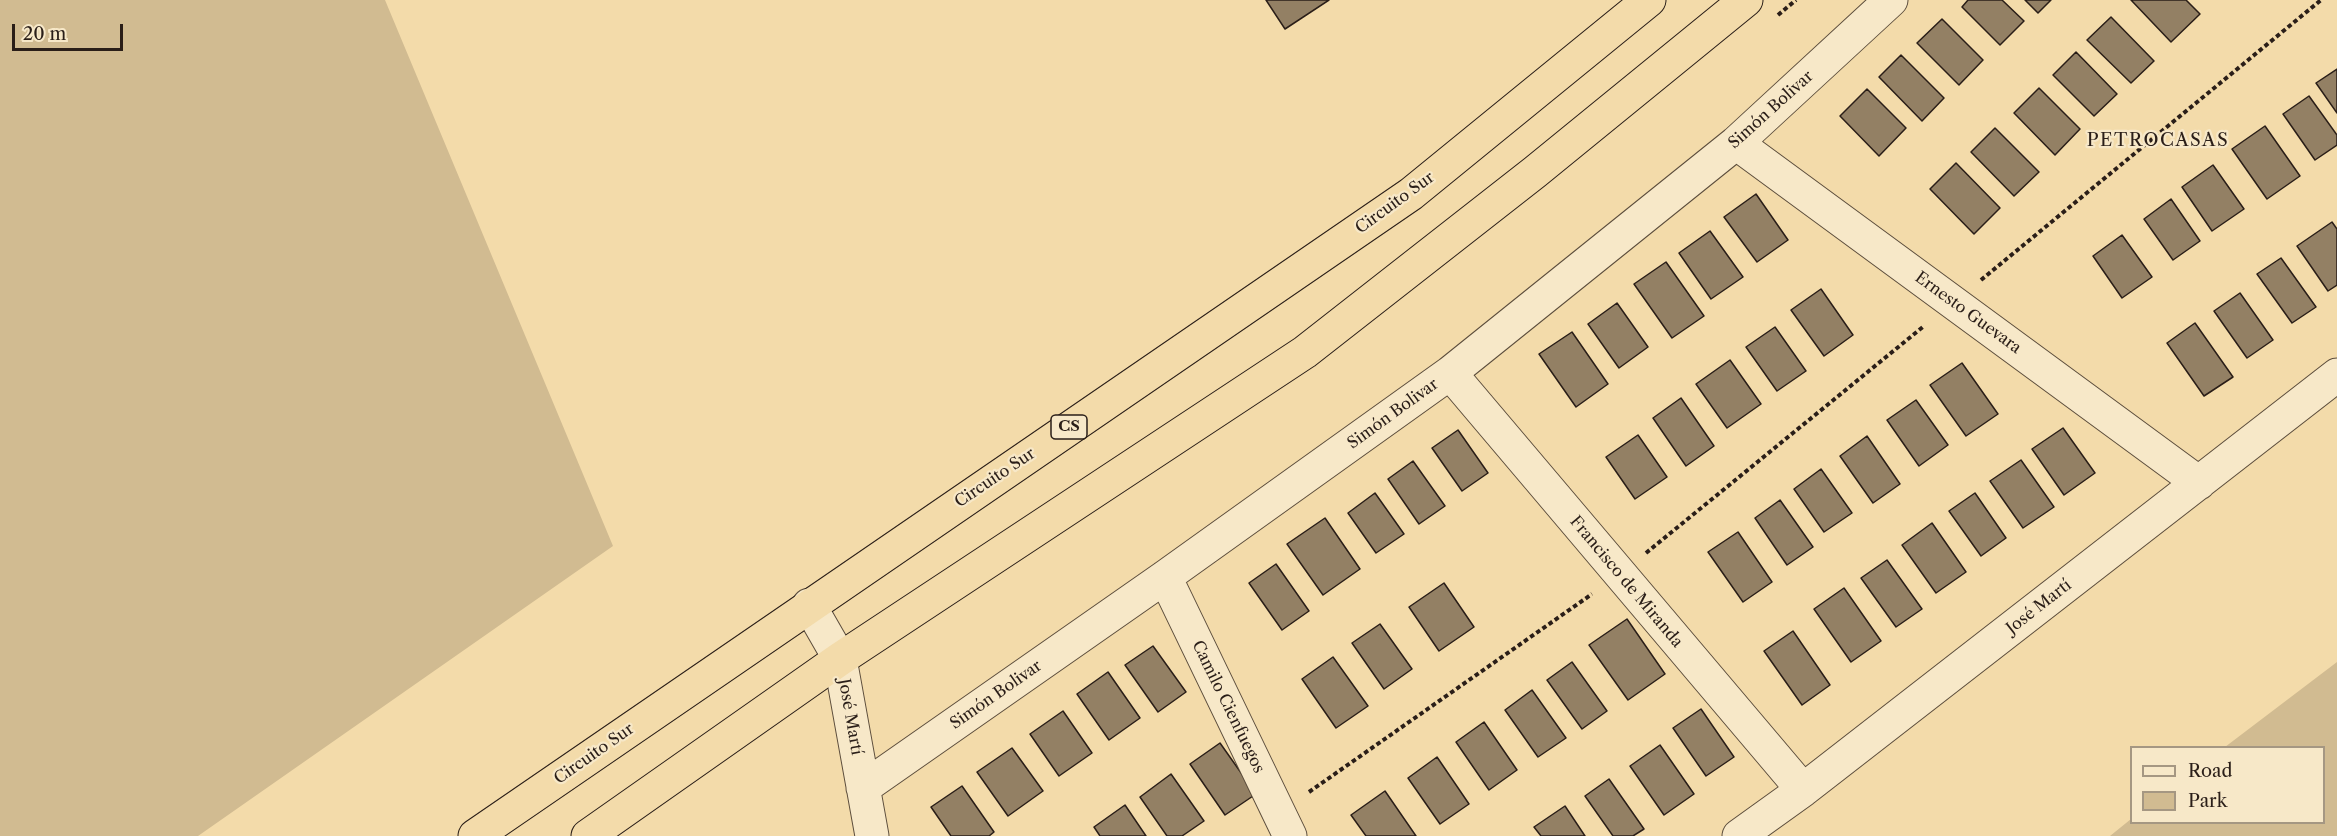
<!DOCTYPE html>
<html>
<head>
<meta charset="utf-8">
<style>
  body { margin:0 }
  #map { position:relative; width:2337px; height:836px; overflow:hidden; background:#f3dbaa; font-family:"Libre Caslon Text",serif }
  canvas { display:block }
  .legend { position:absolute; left:2130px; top:746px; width:195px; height:78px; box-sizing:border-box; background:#f7e8c8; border:2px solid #a59782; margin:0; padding:8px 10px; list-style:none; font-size:18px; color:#2a1e18 }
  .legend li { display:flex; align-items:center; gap:12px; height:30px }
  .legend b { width:30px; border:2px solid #a59782 }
  .scale { position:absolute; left:12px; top:24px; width:111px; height:27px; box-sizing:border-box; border:3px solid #2a1e18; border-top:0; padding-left:8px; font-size:18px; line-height:21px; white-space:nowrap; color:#2a1e18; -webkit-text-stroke:4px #f7e8c8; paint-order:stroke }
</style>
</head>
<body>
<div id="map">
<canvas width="2337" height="836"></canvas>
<ul class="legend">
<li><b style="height:8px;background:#f7e8c8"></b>Road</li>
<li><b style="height:16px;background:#d1bb91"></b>Park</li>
</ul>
<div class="scale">20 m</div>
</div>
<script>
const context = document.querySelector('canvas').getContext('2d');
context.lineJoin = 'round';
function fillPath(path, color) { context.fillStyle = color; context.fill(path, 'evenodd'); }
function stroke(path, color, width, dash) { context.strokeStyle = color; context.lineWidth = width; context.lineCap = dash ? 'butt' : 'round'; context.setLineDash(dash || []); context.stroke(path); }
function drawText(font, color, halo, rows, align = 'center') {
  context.font = font + ' "Libre Caslon Text",serif'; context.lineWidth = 4.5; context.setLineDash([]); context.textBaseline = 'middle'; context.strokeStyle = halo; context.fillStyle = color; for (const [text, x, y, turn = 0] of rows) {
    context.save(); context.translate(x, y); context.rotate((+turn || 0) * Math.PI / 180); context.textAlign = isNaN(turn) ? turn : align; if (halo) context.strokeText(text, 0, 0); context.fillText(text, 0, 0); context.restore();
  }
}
fillPath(new Path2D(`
  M 0,0 L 385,0 L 613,546 L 198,836 L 0,836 Z
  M 2337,662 L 2337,836 L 2110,836 L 2131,819 L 2132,822 L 2324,822 L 2324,748 L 2225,747 Z`), '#d1bb91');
const building = new Path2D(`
  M 1266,0 L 1329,0 L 1285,29 Z
  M 1968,0 L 2002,0 L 2024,21 L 2000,45 L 1962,7 Z
  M 2025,0 L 2051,0 L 2038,13 Z
  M 2131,0 L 2186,0 L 2200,14 L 2171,42 Z
  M 2111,17 L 2154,61 L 2131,83 L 2087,40 Z
  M 1942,19 L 1983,60 L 1959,85 L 1917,43 Z
  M 2076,52 L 2117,94 L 2094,116 L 2053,75 Z
  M 1901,55 L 1944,98 L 1922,121 L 1879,77 Z
  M 2337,69 L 2337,113 L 2316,83 Z
  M 2039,88 L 2080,129 L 2055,155 L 2014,113 Z
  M 1867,89 L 1906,128 L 1879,156 L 1840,116 Z
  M 2309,96 L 2337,135 L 2337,145 L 2315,160 L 2283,114 Z
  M 2265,126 L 2300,176 L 2267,199 L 2232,149 Z
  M 1995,128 L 2039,172 L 2014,196 L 1971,152 Z
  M 1956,163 L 2000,208 L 1974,234 L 1930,189 Z
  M 2213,165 L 2244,209 L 2212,231 L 2182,187 Z
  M 1756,194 L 1788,240 L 1757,262 L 1724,217 Z
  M 2171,199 L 2200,241 L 2173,260 L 2144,219 Z
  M 2332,222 L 2337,229 L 2337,285 L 2328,291 L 2297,246 Z
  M 1710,231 L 1743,277 L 1711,299 L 1679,253 Z
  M 2122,235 L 2152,277 L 2122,298 L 2093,256 Z
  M 2281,258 L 2316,307 L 2292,323 L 2257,274 Z
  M 1666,262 L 1704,316 L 1672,338 L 1634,284 Z
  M 1821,289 L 1853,335 L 1824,356 L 1791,310 Z
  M 2240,293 L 2273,340 L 2247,358 L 2214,311 Z
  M 1617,303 L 1648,347 L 1619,368 L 1588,324 Z
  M 2195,323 L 2233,377 L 2204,396 L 2167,343 Z
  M 1775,327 L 1806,371 L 1777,391 L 1746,347 Z
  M 1572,332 L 1608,384 L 1576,407 L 1539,354 Z
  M 1730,360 L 1761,404 L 1727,428 L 1696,384 Z
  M 1962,363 L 1998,414 L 1966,436 L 1930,385 Z
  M 1681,398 L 1714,446 L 1686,466 L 1653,418 Z
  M 1916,400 L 1948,445 L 1919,466 L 1887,420 Z
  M 2063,428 L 2095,473 L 2064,495 L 2032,449 Z
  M 1458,430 L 1488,473 L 1462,491 L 1432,448 Z
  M 1638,435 L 1667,477 L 1635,499 L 1606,457 Z
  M 1867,436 L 1900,484 L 1873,503 L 1840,456 Z
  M 2021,460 L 2054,507 L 2023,528 L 1990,481 Z
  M 1413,461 L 1445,506 L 1419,524 L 1388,479 Z
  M 1821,469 L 1852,513 L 1824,532 L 1794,489 Z
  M 1375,493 L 1404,534 L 1376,553 L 1348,513 Z
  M 1975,493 L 2006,538 L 1981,556 L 1949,511 Z
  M 1780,500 L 1813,547 L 1787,565 L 1755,518 Z
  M 1325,518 L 1360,569 L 1323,595 L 1287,544 Z
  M 1932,523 L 1966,572 L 1936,593 L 1902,545 Z
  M 1738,532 L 1772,582 L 1743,602 L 1708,552 Z
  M 1887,560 L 1922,609 L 1896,627 L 1861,578 Z
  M 1276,564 L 1309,611 L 1282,630 L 1249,583 Z
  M 1444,583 L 1474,627 L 1439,651 L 1409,607 Z
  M 1844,588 L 1881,641 L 1851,662 L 1814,609 Z
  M 1627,619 L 1665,674 L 1628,700 L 1589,645 Z
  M 1380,624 L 1412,669 L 1384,689 L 1352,643 Z
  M 1793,631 L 1830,685 L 1802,705 L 1764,651 Z
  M 1153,646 L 1186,692 L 1158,712 L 1125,665 Z
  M 1333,657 L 1368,706 L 1336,728 L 1302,679 Z
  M 1572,662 L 1607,711 L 1582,729 L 1547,680 Z
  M 1108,672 L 1140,718 L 1109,740 L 1077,694 Z
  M 1532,690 L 1566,738 L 1538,757 L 1505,710 Z
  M 1701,709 L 1734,757 L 1706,776 L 1673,728 Z
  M 1063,711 L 1092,753 L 1059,776 L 1030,734 Z
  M 1484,722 L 1517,770 L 1489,790 L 1456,742 Z
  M 1220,743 L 1256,794 L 1225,815 L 1190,764 Z
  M 1660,745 L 1694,794 L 1664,815 L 1630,766 Z
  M 1012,748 L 1043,791 L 1008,816 L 977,772 Z
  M 1437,757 L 1469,804 L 1440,824 L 1408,778 Z
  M 1171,774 L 1204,821 L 1182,836 L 1167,836 L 1140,797 Z
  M 1609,779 L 1644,829 L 1633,836 L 1613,836 L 1585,796 Z
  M 962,786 L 994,832 L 989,836 L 951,836 L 931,807 Z
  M 1385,791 L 1416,836 L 1366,836 L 1351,815 Z
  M 1125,805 L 1146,836 L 1100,836 L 1094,827 Z
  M 1565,806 L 1585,836 L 1541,836 L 1534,827 Z`);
fillPath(building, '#938064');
stroke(building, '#2a1e18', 1.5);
const minor = new Path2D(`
  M 1736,143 L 2199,483
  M 1450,373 L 1803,790
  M 1165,577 L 1290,836
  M 809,605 L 840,659 L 872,836
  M 863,788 L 1165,577 L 1450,373 L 1736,143 L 1891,0
  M 1739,836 L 1803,790 L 2337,375`);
const highway = new Path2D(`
  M 475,836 L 1411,194 L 1649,0
  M 588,836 L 840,659 L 1305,352 L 1535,172 L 1746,0`);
stroke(minor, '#5c4d3c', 35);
stroke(highway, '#2a1e18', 35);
stroke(new Path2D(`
  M 1778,15 L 1796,0
  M 1981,280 L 2321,0
  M 1646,553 L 1924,326
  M 1309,792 L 1592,594`), '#2a1e18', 4, [4.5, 3]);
stroke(minor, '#f7e8c8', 33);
stroke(highway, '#f3dbaa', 33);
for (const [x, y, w] of [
  [1069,427,36]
]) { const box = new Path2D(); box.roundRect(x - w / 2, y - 12, w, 24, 4.5); context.fillStyle = '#f7e8c8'; context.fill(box); stroke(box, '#2a1e18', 1.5); }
drawText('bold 15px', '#2a1e18', null, [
  ["CS",1069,427]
]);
drawText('16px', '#2a1e18', '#f7e8c8', [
  ["Simón Bolivar",1771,110,-42],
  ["Circuito Sur",1395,203,-36],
  ["Ernesto Guevara",1968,313,36],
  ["Simón Bolivar",1393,414,-36],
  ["Circuito Sur",995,478,-34],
  ["Francisco de Miranda",1626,582,50],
  ["José Martí",2039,607,-38],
  ["Simón Bolivar",996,695,-35],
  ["Camilo Cienfuegos",1228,707,64],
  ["José Martí",850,717,80],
  ["Circuito Sur",594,754,-35]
]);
context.letterSpacing = '1.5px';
drawText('18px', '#2a1e18', '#f7e8c8', [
  ["PETROCASAS",2158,141]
]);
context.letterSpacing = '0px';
</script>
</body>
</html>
